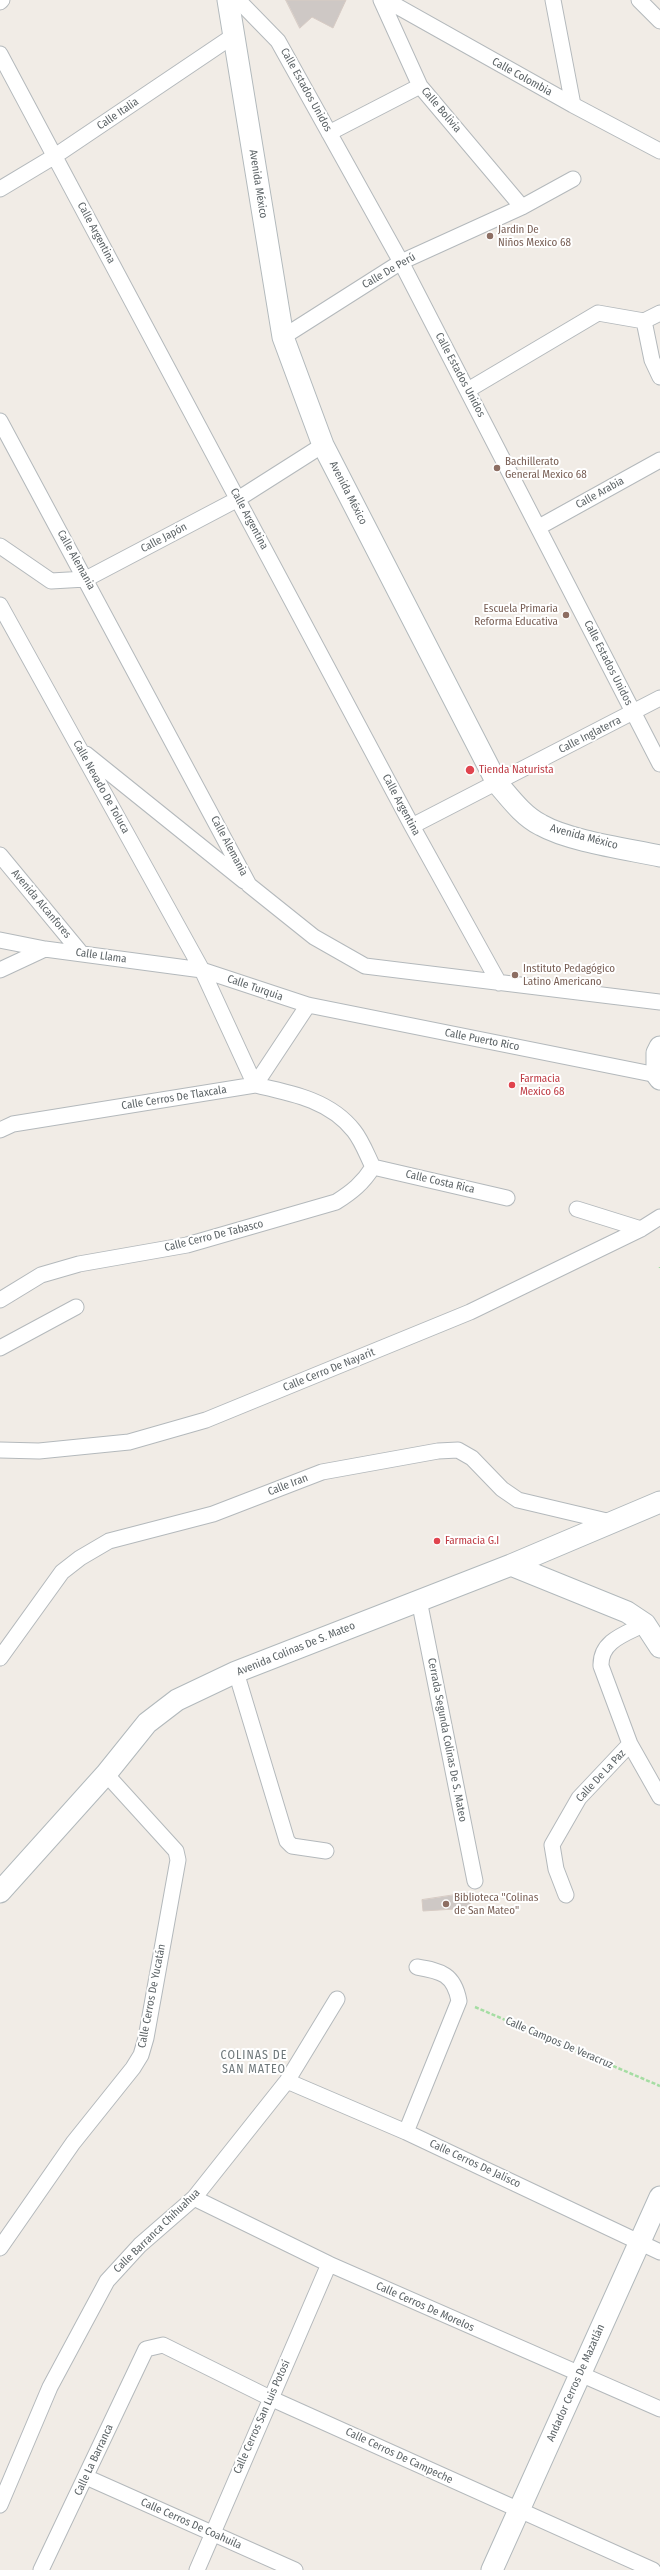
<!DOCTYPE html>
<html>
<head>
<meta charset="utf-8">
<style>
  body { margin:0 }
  canvas { display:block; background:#f1ece6 }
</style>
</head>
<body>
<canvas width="660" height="2570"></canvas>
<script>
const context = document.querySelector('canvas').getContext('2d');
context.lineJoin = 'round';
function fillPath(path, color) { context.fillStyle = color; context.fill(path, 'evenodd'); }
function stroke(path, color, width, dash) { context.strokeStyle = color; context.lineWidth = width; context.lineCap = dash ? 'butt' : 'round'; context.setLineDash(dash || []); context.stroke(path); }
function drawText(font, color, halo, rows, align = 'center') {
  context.font = font + ' "Fira Sans Condensed",sans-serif'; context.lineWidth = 4; context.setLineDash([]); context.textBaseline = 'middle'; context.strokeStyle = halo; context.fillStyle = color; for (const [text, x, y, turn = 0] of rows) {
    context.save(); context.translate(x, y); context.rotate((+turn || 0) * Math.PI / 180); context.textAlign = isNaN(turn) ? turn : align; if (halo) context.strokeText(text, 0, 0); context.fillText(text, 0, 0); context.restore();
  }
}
const building = new Path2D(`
  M 286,0 L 346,0 L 333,28 L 312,17 L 300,28 Z
  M 468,1893 L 471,1908 L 423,1911 L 422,1900 Z`);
fillPath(building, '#cec8c5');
stroke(building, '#d7cbc4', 1);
const street = new Path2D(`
  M 238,0 L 278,41 L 401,262 L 660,764
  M 381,0 L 420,86 L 522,207
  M 386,0 L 573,105 L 660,151
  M 553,0 L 573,105
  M 639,0 L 660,21
  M 0,2 L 2,0
  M 0,54 L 412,826 L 499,983
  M 329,133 L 420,86
  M 0,189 L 55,156 L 233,36
  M 644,321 L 652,360 L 660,377
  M 283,337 L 401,262 L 522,207 L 573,179
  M 468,390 L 598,313 L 644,321 L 660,313
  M 0,421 L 249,885 L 314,937 L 365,966 L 660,1002
  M 539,527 L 660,460
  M 0,546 L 51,581 L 86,579 L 238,499 L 323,445
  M 0,605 L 202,970 L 255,1085 C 291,1093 330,1100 354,1131 C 362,1141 367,1155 373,1167
  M 86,754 L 244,881
  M 412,826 L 660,698
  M 0,855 L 81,953
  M 0,940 L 45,949 L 202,970 L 308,1005 L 657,1075
  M 0,970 L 45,949
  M 0,1130 L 13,1124 L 255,1085 L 308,1005
  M 373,1167 L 507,1198
  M 577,1209 L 641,1229
  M 0,1300 L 41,1275 L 79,1264 L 187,1245 L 336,1202 C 352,1192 363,1183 373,1167
  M 0,1348 L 76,1307
  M 0,1450 L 39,1451 L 129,1442 L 206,1420 L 470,1312 L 641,1229 L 660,1217
  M 419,1600 L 475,1881
  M 645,1624 C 625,1634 600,1641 601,1666 L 630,1744 L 660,1797
  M 0,1658 L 62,1572 L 80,1558 L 109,1541 L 213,1514 L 322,1472 L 438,1451 L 458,1450 L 472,1458 L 502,1489 L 518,1500 L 611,1522
  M 236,1672 L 287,1841 L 292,1846 L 326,1851
  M 566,1895 L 556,1869 L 552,1845 L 579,1798 L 630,1744
  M 287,2081 L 406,2132 L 660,2252
  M 406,2132 L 459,2001 C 454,1974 441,1971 417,1967
  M 194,2198 L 329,2264 L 660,2409
  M 0,2248 L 73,2143 L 133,2068 L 141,2055 L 146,2038 L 178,1860 L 176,1851 L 106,1774
  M 86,2477 L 295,2570
  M 0,2505 L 50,2387 L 107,2281 L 140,2245 L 194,2198 L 287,2081 L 337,1999
  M 41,2570 L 146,2349 L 163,2345 L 270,2398 L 653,2570
  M 197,2570 L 329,2264`);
const secondary = new Path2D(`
  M 228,0 L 283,337 L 323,445 L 497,783 C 510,798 523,816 541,825 C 569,841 627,849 660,856
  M 660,1047 L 657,1053 L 657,1075 L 660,1079
  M 511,1565 L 627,1612 L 645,1624 L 660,1647
  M 0,1892 L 106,1774 L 147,1723 L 177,1700 L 236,1672 L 511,1565 L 660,1502
  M 492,2570 L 660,2197`);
stroke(street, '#b4b9bc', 17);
stroke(secondary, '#b2b9bc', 23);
stroke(new Path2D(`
  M 660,1267 L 660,1268
  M 475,2007 L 660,2086`), '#a5dda3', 2.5, [4, 2]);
stroke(street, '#fff', 15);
stroke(secondary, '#fff', 21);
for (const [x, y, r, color] of [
  [490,236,4,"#8d6e63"],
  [497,468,4,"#8d6e63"],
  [566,615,4,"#8d6e63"],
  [470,770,5,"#e0444e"],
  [515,975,4,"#8d6e63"],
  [512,1085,4,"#e0444e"],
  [437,1541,4,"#e0444e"],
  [446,1904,4,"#8d6e63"]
]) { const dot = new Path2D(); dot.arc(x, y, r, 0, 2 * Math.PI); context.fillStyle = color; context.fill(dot); stroke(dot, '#fff', 1.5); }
drawText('11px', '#5e6568', '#fff', [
  ["Calle Colombia",522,77,29],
  ["Calle Estados Unidos",306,90,61],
  ["Calle Bolivia",441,110,50],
  ["Calle Italia",118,114,-34],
  ["Avenida México",258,184,81],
  ["Calle Argentina",96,233,62],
  ["Calle De Perú",389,271,-30],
  ["Calle Estados Unidos",460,375,62],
  ["Avenida México",348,493,63],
  ["Calle Arabia",600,493,-29],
  ["Calle Argentina",249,519,62],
  ["Calle Japón",164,538,-28],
  ["Calle Alemania",76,560,61],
  ["Calle Estados Unidos",608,663,63],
  ["Calle Inglaterra",590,735,-27],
  ["Calle Nevado De Toluca",101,787,61],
  ["Calle Argentina",401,805,62],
  ["Avenida México",584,837,15],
  ["Calle Alemania",229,846,62],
  ["Avenida Alcanfores",41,904,50],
  ["Calle Llama",101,956,8],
  ["Calle Turquia",255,988,19],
  ["Calle Puerto Rico",482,1040,11],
  ["Calle Cerros De Tlaxcala",174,1098,-9],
  ["Calle Costa Rica",440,1182,13],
  ["Calle Cerro De Tabasco",214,1236,-14],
  ["Calle Cerro De Nayarit",329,1370,-22],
  ["Calle Iran",288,1485,-21],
  ["Avenida Colinas De S. Mateo",296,1649,-22],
  ["Cerrada Segunda Colinas De S. Mateo",447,1740,79],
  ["Calle De La Paz",601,1776,-47],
  ["Calle Cerros De Yucatán",152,1996,-79],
  ["Calle Campos De Veracruz",559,2043,23],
  ["Calle Cerros De Jalisco",475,2164,25],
  ["Calle Barranca Chihuahua",157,2231,-44],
  ["Calle Cerros De Morelos",425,2307,24],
  ["Andador Cerros De Mazatlán",576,2383,-66],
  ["Calle Cerros San Luis Potosí",262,2417,-66],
  ["Calle Cerros De Campeche",399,2456,25],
  ["Calle La Barranca",94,2460,-65],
  ["Calle Cerros De Coahuila",191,2524,24]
]);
drawText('11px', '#785e54', '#fff', [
  ["Jardin De",498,230],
  ["Niños Mexico 68",498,243],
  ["Bachillerato",505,462],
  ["General Mexico 68",505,475],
  ["Escuela Primaria",558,609,"right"],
  ["Reforma Educativa",558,622,"right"],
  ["Instituto Pedagógico",523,969],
  ["Latino Americano",523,982],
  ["Biblioteca \"Colinas",454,1898],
  ["de San Mateo\"",454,1911]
], 'left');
drawText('11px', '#be3a42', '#fff', [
  ["Tienda Naturista",479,770],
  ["Farmacia",520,1079],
  ["Mexico 68",520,1092],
  ["Farmacia G.I",445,1541]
], 'left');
context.letterSpacing = '1px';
drawText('12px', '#6e777a', '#fff', [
  ["COLINAS DE",254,2056],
  ["SAN MATEO",254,2070]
]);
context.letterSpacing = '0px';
</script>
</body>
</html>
